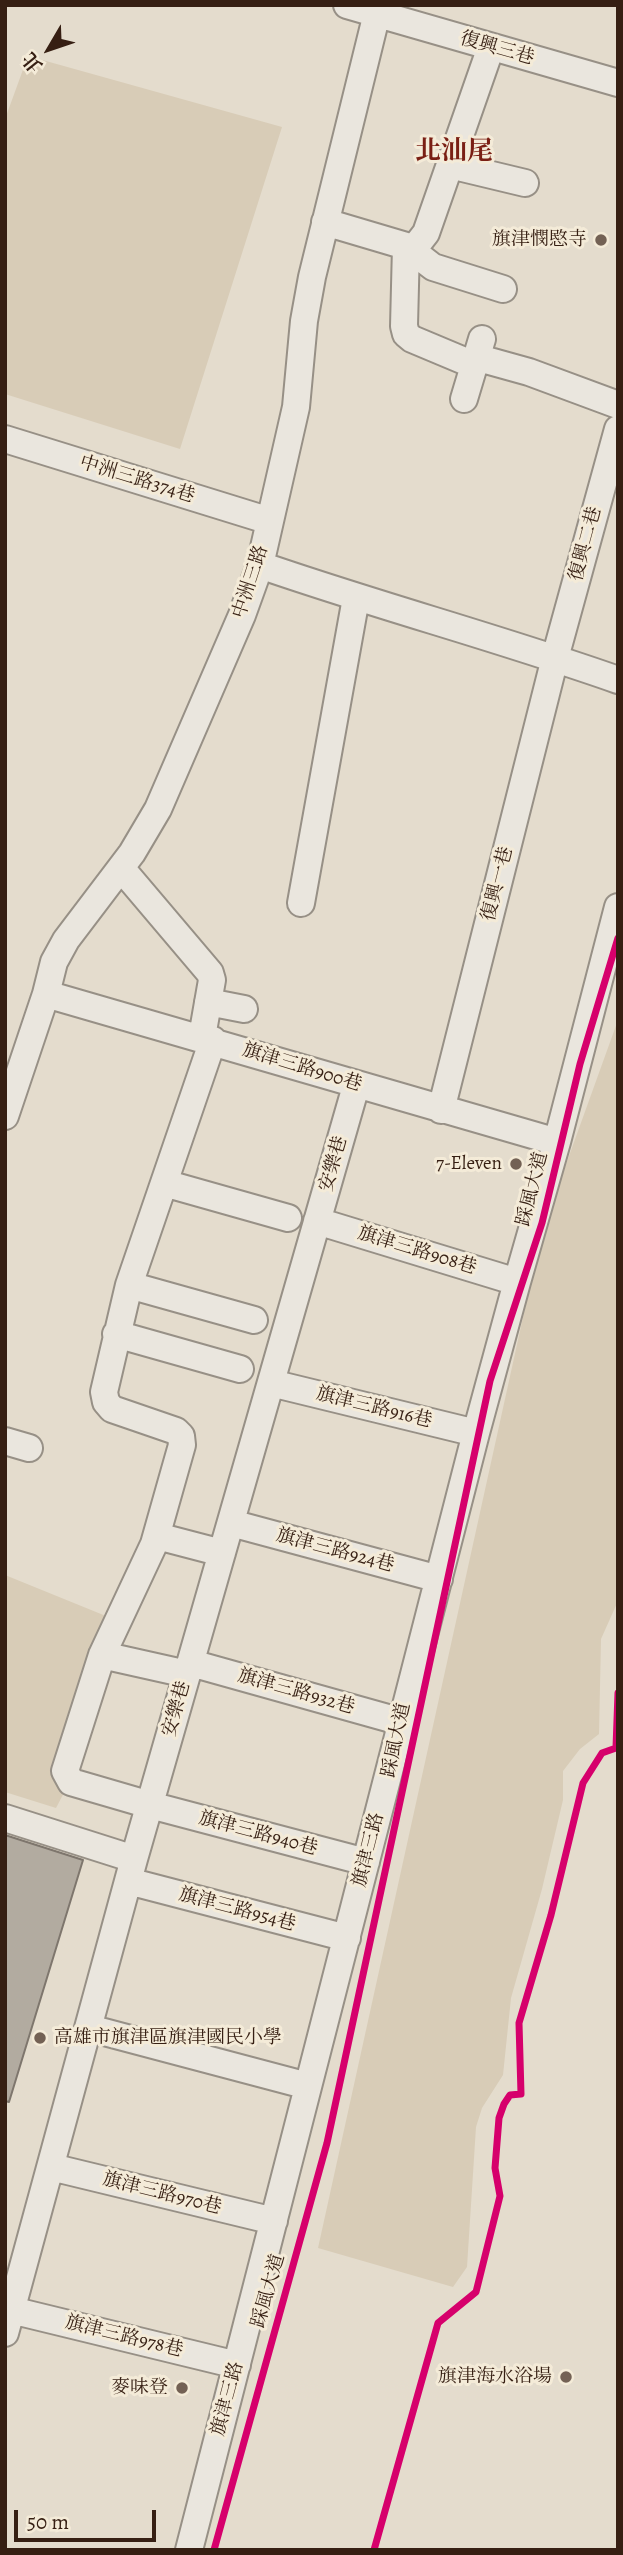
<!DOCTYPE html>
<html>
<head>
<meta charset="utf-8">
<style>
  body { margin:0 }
  #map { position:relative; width:623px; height:2555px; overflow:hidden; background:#e4dccd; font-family:Alegreya,"Noto Serif TC",serif }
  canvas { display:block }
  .frame { position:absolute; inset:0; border:7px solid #361f13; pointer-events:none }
  .north { position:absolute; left:14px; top:14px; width:70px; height:70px; -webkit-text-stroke:5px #f4ebd8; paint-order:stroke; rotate:231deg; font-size:19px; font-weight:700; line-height:28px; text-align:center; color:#361f13 }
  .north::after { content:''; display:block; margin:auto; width:24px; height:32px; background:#361f13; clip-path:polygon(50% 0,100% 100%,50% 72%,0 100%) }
  .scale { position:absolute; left:14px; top:2510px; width:142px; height:32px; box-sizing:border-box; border:4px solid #361f13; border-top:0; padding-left:9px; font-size:21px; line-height:24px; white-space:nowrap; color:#361f13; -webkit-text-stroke:5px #f4ebd8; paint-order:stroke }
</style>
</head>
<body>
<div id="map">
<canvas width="623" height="2555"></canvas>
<div class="frame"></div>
<div class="north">北</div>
<div class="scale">50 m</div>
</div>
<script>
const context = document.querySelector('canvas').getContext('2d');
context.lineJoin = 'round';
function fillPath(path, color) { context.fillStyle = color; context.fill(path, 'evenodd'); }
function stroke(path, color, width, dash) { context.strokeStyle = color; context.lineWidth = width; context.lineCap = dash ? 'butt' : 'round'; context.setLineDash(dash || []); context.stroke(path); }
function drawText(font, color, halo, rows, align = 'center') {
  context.font = font + ' Alegreya,"Noto Serif TC",serif'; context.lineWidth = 6; context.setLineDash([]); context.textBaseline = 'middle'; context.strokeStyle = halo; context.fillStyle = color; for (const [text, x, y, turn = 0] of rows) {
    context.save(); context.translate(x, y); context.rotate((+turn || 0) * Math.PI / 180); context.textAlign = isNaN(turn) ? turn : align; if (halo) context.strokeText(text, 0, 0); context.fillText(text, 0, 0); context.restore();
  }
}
fillPath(new Path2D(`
  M 28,56 L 282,127 L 180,449 L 5,394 L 5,119 Z
  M 618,1020 L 618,1601 L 601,1639 L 599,1734 L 580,1749 L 563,1771 L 563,1800 L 542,1889 L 511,1998 L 503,2075 L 482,2108 L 476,2127 L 467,2267 L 453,2287 L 318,2248 L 542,1231 Z
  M 5,1575 L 128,1625 L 80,1762 L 56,1808 L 5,1792 Z`), '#d8ccb7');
const building = new Path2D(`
  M 5,1835 L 83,1860 L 9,2102 L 5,2101 Z`);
fillPath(building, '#b2aba0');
stroke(building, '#7e766d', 2);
const minor = new Path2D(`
  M 347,5 L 618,83
  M 450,165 L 525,183
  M 325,222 L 406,246 L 433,267 L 503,289
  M 406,246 L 404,326 L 406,334 L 412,339 L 474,365
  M 412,251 L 426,233 L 491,47
  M 475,357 L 529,372 L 618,405
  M 464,399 L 482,339
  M 5,439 L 270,521
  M 260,565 C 378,606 499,638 618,680
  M 121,868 L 210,973 L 212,980 L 202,1037
  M 301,903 L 356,598
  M 46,994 C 217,1042 386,1094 557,1142
  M 208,1002 L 244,1009
  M 213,1040 L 129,1285 L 104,1392 L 106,1402 L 112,1409 L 176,1431 L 181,1436 L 182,1445 L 154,1544 L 102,1655 L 65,1771 L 71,1782 L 150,1805 L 366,1862
  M 441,1110 L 555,658 L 618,429
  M 5,1116 L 46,994 L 54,962 L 66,940 L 132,853 L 158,809 L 242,615 L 260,565 L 296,407 L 304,321 L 312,277 L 379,5
  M 164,1183 L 288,1218
  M 317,1221 L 517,1282
  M 129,1285 L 254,1320
  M 116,1334 L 240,1369
  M 271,1383 L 476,1433
  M 5,1441 L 29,1448
  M 231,1523 L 439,1579
  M 157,1536 L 222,1553
  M 102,1655 L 187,1674
  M 191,1663 L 402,1722
  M 5,1818 L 134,1859
  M 128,1881 L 347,1938
  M 89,2028 L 308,2086
  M 51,2167 L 274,2221
  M 11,2310 L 237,2365
  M 5,2333 L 134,1859 L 356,1086
  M 189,2550 L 476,1433 L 517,1282 L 557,1142 L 618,907`);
stroke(minor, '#979086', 30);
stroke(minor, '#eae6de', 26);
stroke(new Path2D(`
  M 214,2550 L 327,2143 L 490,1381 L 542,1223 L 580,1064 L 618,938
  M 374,2550 L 438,2323 L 476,2292 L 500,2196 L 495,2168 L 499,2118 L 504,2104 L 510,2095 L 521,2094 L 519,2023 L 551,1915 L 583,1783 L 602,1753 L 616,1748 L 618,1693`), '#d6006c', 7);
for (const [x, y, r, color] of [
  [601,240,7,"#736154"],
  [516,1164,7,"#736154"],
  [40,2038,7,"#736154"],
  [566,2377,7,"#736154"],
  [182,2388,7,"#736154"]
]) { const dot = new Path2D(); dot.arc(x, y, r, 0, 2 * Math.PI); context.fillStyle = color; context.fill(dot); stroke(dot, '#f4ebd8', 2.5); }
drawText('19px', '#361f13', '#f4ebd8', [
  ["復興三巷",497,49,16],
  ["中洲三路374巷",137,480,17],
  ["復興二巷",586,544,-75],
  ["中洲三路",251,582,-72],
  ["復興一巷",498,884,-76],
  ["旗津三路900巷",302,1068,17],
  ["安樂巷",334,1164,-74],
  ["踩風大道",533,1189,-76],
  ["旗津三路908巷",417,1251,17],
  ["旗津三路916巷",374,1408,14],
  ["旗津三路924巷",335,1551,15],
  ["旗津三路932巷",296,1692,16],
  ["安樂巷",177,1709,-74],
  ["踩風大道",397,1740,-78],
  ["旗津三路940巷",258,1834,15],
  ["旗津三路",369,1850,-76],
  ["旗津三路954巷",237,1910,15],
  ["旗津三路970巷",162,2194,14],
  ["踩風大道",269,2291,-74],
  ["旗津三路978巷",124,2337,14],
  ["旗津三路",228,2399,-75]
]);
drawText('19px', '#361f13', '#f4ebd8', [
  ["旗津憫愍寺",587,240],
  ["7-Eleven",502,1164],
  ["高雄市旗津區旗津國民小學",54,2038,"left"],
  ["旗津海水浴場",552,2377],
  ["麥味登",168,2388]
], 'right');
drawText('bold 26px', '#7a1f14', '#f4ebd8', [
  ["北汕尾",454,153]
]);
</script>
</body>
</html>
